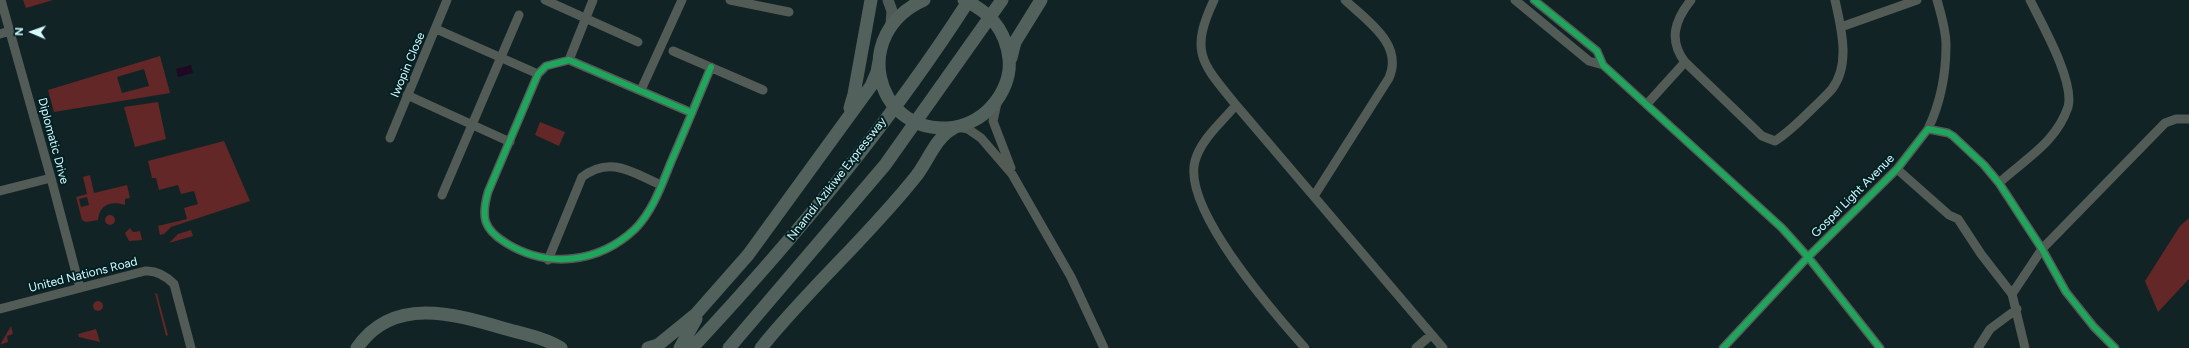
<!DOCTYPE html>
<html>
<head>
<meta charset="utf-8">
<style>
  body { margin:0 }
  #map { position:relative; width:2189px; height:348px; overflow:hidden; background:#112325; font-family:Figtree,sans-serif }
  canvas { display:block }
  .north { position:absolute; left:12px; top:12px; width:40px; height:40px; -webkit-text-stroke:3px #002023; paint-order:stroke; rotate:272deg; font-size:11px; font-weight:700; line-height:16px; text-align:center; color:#d6fbff }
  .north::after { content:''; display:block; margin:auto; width:14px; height:18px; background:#d6fbff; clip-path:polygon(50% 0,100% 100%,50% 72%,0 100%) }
</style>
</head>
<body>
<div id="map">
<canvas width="2189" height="348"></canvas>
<div class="north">N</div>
</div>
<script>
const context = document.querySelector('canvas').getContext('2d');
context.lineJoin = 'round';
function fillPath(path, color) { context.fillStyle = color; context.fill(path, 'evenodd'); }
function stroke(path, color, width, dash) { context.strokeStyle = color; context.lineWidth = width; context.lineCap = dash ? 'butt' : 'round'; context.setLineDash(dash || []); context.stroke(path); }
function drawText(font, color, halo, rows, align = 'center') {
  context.font = font + ' Figtree,sans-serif'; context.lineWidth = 4; context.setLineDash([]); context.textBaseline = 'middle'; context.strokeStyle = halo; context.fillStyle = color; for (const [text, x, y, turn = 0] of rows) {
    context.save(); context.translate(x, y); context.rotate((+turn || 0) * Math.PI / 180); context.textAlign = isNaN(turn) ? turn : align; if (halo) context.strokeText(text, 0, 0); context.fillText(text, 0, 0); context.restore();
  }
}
fillPath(new Path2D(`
  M 23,0 L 53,0 L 26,8 Z
  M 160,56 L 170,93 L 54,112 L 48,90 ZM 144,69 L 149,86 L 122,93 L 117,77 Z
  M 158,102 L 166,139 L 135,147 L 124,107 Z
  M 540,122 L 565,132 L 559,146 L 535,135 Z
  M 224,141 L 250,201 L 171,227 L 164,234 L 160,235 L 158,226 L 187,219 L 184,208 L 198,204 L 194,191 L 181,194 L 178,185 L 159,190 L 156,178 L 152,178 L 148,161 Z
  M 90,175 L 94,193 L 127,185 L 130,198 L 125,199 L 125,205 C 111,200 99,205 98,220 L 86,222 L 82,220 L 76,197 L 87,194 L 83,177 ZM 87,197 L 89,205 L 81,207 L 79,199 Z
  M105 220a5 5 0 1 1 10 0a5 5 0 1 1-10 0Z
  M 2189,218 L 2189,279 L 2158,312 L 2145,281 L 2180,226 Z
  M 130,228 L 133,232 L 140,231 L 142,240 L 129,241 L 125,233 Z
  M 191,230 L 193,236 L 169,243 L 178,234 Z
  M 155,293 L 157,294 L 168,335 L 166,336 Z
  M93 306a5 5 0 1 1 10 0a5 5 0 1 1-10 0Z
  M 11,326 L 13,334 L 7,336 L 8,342 L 2,344 L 3,348 L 1,343 Z
  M 96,329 L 100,342 L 79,337 L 78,334 Z`), '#642727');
fillPath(new Path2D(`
  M 191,65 L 193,73 L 178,77 L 176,69 Z`), '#1e0822');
stroke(new Path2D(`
  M 1,0 L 51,178 L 80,288
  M 545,0 L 638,42
  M 730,0 L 789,12
  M 1214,0 C 1189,53 1202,63 1236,105 L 1443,348
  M 1515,0 L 1589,61 L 1603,65
  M 1534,0 L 1597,51 L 1603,65 L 1782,228 L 1808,257 L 1880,348
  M 1691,0 C 1675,20 1668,40 1685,62 L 1762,136 L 1775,141 C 1789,132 1801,120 1812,109 C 1819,102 1826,96 1832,89 C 1851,64 1841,28 1835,0
  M 1841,27 L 1917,0
  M 436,29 L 538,74
  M 0,34 L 10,31
  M 673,51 L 763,90
  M 569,60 L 593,0
  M 641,90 L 682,0
  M 407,95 L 510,142
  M 997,103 L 993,121 L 1011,168
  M 1647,104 L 1685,62
  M 1236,105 C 1222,122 1201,139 1195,161 C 1182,209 1274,313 1305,348
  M 692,113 L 569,60 L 546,66 L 538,74 L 488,192 C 481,217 483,229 506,243 C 548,269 599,263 635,229 C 653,211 662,184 671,162 C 685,130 698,98 711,67
  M 958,127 L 968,129 L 981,138 L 1012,174 L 1071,277 L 1104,348
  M 1928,129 C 1940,104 1946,73 1946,45 C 1946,30 1941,14 1937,0
  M 390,138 L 447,0
  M 1897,169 L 1949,215 L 1958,219 L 1981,254 L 2012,294 L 2025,348
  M 1999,183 C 2015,168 2035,155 2049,139 C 2057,130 2064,119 2068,107 C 2075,82 2042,24 2030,0
  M 0,191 L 51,178
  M 442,195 L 519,15
  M 1314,196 L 1389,78 C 1404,44 1366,20 1345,0
  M 548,260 L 582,177 C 611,155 633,173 661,185
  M 2012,294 L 2042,249 L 2165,123 L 2176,119 L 2189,119
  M 0,309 L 145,271 C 157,270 166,276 174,284 L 191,348
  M 1416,348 L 1431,335
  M 1723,348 L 1808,257 L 1897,169 L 1928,129 L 1948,133 L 1953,136 L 1984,165 L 1999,183 L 2042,249 L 2066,292 L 2094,327 L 2115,348
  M 1978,348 L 1990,329 L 2017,309`), '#525b55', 9);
stroke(new Path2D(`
  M 888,0 L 892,11 L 891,24`), '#4d5a55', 11);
stroke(new Path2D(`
  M 924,0 C 851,32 873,131 947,128 C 964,127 981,119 992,106 C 1003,94 1011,76 1009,59 C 1006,30 990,12 964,0
  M 1011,58 L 1015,42 L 1041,0
  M 850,108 L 854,94 L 871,0
  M 357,348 C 393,295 455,314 506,329 C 524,334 545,338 561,348
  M 648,348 L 658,345 L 696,314 L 748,255 L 871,86 L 877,72 L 879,61
  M 680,348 L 696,319
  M 692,348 C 793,240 889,125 969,0
  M 729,348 L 885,165 L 1002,0
  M 761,348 C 810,287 869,236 917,175 C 929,159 936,137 954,128`), '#52615b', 13);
stroke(new Path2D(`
  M 1534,0 L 1597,51 L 1603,65 L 1782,228 L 1808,257 L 1880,348
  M 692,113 L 569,60 L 546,66 L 538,74 L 488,192 C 481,217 483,229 506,243 C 548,269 599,263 635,229 C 653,211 662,184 671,162 C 685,130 698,98 711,67
  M 1723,348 L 1808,257 L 1897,169 L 1928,129 L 1948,133 L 1953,136 L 1984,165 L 1999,183 L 2042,249 L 2066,292 L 2094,327 L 2115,348`), '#20a55d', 6);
drawText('12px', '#d6fbff', '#002023', [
  ["Iwopin Close",408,65,-67],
  ["Diplomatic Drive",53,141,75],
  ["Nnamdi Azikiwe Expressway",837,179,-52],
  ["Gospel Light Avenue",1853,196,-45],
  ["United Nations Road",83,275,-14]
]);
</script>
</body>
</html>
